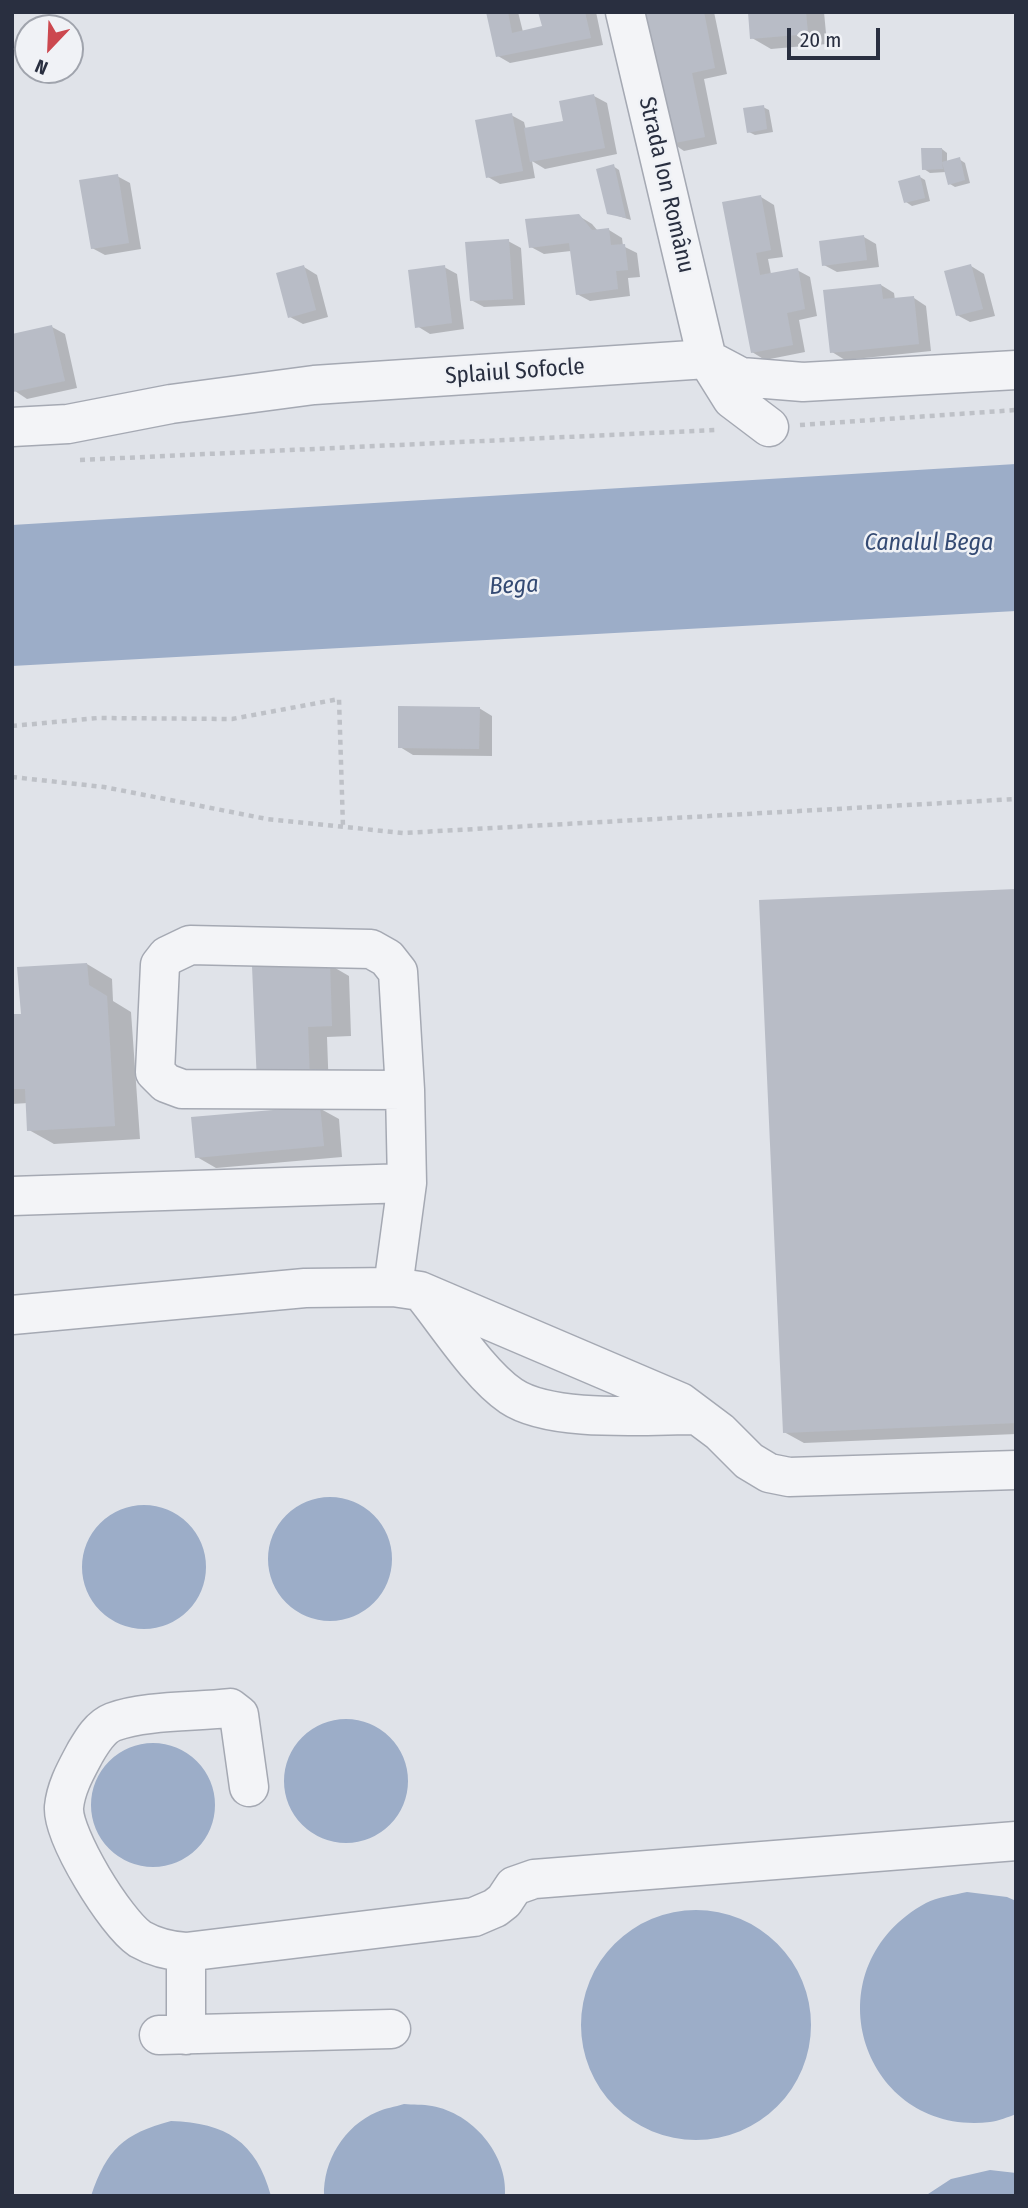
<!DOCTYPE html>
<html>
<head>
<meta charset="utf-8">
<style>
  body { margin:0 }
  #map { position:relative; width:1028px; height:2208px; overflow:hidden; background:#e0e3e9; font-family:"Fira Sans Condensed",sans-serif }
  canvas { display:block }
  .frame { position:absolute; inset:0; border:14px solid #292f40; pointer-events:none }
  .north { position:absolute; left:14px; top:14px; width:70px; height:70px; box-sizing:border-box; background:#f0f2f6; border:2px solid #a0a4ad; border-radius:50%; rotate:203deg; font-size:19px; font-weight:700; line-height:28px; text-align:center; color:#292f40 }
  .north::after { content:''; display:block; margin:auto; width:24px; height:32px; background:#cc484f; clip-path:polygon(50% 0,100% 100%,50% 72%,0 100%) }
  .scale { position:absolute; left:787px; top:28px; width:93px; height:32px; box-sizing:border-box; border:4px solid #292f40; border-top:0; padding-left:9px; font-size:21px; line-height:24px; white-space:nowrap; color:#292f40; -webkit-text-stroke:5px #f0f2f6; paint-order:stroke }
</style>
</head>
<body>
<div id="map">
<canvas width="1028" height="2208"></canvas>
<div class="frame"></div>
<div class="north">N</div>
<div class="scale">20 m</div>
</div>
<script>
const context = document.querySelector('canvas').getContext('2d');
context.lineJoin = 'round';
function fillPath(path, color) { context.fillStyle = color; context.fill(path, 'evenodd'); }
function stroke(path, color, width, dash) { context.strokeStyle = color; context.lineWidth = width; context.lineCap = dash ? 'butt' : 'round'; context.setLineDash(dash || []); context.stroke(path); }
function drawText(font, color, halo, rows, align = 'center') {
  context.font = font + ' "Fira Sans Condensed",sans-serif'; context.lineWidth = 5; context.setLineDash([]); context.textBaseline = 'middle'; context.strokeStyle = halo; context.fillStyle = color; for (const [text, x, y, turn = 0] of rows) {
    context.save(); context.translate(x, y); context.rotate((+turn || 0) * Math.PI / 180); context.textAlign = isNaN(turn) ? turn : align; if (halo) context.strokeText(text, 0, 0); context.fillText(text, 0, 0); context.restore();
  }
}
fillPath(new Path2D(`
  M 1016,464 L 1016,611 L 12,666 L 12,525 Z
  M268 1559a62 62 0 1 1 124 0a62 62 0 1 1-124 0Z
  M82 1567a62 62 0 1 1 124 0a62 62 0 1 1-124 0Z
  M284 1781a62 62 0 1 1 124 0a62 62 0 1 1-124 0Z
  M91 1805a62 62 0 1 1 124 0a62 62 0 1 1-124 0Z
  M 967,1892 L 1007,1897 L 1016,1901 L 1016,2114 C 1008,2117 999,2121 990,2122 C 862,2137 807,1968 926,1903 C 937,1897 954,1895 967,1892 Z
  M581 2025a115 115 0 1 1 230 0a115 115 0 1 1-230 0Z
  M 404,2104 C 413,2105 423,2104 432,2106 C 472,2113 508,2154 505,2196 L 324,2196 C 323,2161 344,2126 377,2112 C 385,2108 395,2107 404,2104 Z
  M 171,2121 C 226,2123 256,2141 271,2196 L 91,2196 C 107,2149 123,2134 171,2121 Z
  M 990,2170 L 1016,2173 L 1016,2196 L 925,2196 L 951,2179 Z`), '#9cadc8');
fillPath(new Path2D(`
  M 488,12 L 518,12 L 523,32 L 544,28 L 540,12 L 596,12 L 603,45 L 510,63 L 498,56 Z
  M 643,12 L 714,12 L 727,74 L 704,79 L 717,144 L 684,151 L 672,143 Z
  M 750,12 L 824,12 L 827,44 L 771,49 L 752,38 Z
  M 594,96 L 607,103 L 617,154 L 545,169 L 532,161 L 535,178 L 500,184 L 488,177 L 511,115 L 524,122 L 526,130 L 565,122 Z
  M 763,107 L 769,110 L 773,132 L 755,135 L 749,132 Z
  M 942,149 L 947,153 L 947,162 L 959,159 L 965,163 L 970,183 L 955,187 L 950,184 L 946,172 L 930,173 L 924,169 Z
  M 613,166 L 619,170 L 631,220 L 608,213 Z
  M 117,176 L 130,183 L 141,249 L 105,255 L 92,248 Z
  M 920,177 L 925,180 L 930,201 L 912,206 L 906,202 Z
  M 761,197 L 774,205 L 783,257 L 768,259 L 771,274 L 797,270 L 810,277 L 817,316 L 799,320 L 805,352 L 765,360 L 752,352 L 724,204 Z
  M 579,216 L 592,224 L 598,231 L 609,230 L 622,238 L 623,246 L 637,253 L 640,277 L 628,278 L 630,296 L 590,301 L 577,294 L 571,251 L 544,254 L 531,247 Z
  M 864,237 L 876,244 L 879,267 L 837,272 L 824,265 Z
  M 508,241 L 521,248 L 525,305 L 484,307 L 471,300 Z
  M 971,266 L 984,274 L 995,316 L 970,322 L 957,315 Z
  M 304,267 L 317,275 L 328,317 L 303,324 L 290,317 Z
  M 444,267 L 457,274 L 464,329 L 430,334 L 417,326 Z
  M 881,285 L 894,293 L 895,300 L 914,298 L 926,306 L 931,351 L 845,360 L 832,352 Z
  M 52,327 L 65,334 L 77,388 L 27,399 L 15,391 L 12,380 L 12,335 Z
  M 479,708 L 492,716 L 492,756 L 413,755 L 400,747 Z
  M 1016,891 L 1016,1434 L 804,1443 L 784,1432 Z
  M 87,964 L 112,979 L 113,1001 L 131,1012 L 140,1139 L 54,1144 L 29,1130 L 28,1103 L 12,1104 L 12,1016 L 23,1016 Z
  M 330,965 L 349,976 L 351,1036 L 327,1037 L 329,1093 L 258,1083 Z
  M 319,1108 L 339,1119 L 342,1157 L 216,1168 L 197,1157 Z`), '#0003');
fillPath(new Path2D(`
  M 486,12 L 508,12 L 512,33 L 542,26 L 538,12 L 585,12 L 591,38 L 496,57 Z
  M 641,12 L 704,12 L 715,68 L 692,73 L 705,137 L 670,144 Z
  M 748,12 L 806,12 L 808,34 L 750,39 Z
  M 594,94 L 605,148 L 530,162 L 524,128 L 563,121 L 559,101 Z
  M 764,105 L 767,129 L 747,133 L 743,108 Z
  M 512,113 L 523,171 L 486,178 L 475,120 Z
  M 921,148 L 942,148 L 942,162 L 960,157 L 965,180 L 948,185 L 942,162 L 943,169 L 922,170 Z
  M 614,164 L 626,218 L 607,214 L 596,169 Z
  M 118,174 L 129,243 L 91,249 L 79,180 Z
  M 920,175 L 925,198 L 904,203 L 898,181 Z
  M 761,195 L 771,250 L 756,253 L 760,275 L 798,268 L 805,309 L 787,313 L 793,345 L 751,353 L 722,202 Z
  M 579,214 L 592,230 L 609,228 L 611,245 L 625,244 L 628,270 L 616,271 L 618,289 L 576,295 L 569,243 L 529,248 L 525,219 Z
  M 864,235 L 867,260 L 822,266 L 819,241 Z
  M 509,239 L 513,299 L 470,301 L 465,242 Z
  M 971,264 L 983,309 L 956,316 L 944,271 Z
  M 304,265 L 316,310 L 288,318 L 276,273 Z
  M 445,265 L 452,323 L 415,328 L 408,270 Z
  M 881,284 L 883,299 L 914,296 L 919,344 L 830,353 L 823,290 Z
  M 52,325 L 65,381 L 13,392 L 12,334 Z
  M 398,706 L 480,707 L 479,749 L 398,748 Z
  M 1016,889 L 1016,1423 L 783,1433 L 759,900 Z
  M 87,963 L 89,985 L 107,996 L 115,1126 L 27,1131 L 25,1089 L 12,1089 L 12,1014 L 21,1014 L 17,967 Z
  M 330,963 L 332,1026 L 308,1027 L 310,1083 L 257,1084 L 252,966 Z
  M 320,1106 L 324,1146 L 195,1158 L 191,1117 Z`), '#b8bcc6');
const minor = new Path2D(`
  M 625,12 L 707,359 L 732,399 L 769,427
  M 12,427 L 68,424 L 171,404 L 314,385 L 707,359 L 741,377 L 803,382 L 1016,370
  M 12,1196 L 407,1183
  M 393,1287 L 407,1183 L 405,1090 L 398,972 L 387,958 L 371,949 L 190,945 L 167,956 L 160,965 L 155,1072 L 166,1083 L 182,1089 L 405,1090
  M 424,1295 C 448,1325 480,1375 511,1396 C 551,1423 647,1415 696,1415
  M 12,1315 L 305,1288 L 393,1287 L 420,1291 L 680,1402 L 720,1432 L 749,1461 L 769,1473 L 789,1477 L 1016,1470
  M 249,1787 L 239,1715 L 230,1708 C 196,1712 144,1710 113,1722 C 100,1727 92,1741 85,1753 C 76,1770 66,1787 64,1807 C 62,1836 116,1923 140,1939 C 154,1947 170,1951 186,1952 L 474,1917 L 495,1908 L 504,1901 L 514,1886 L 534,1879 L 1016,1841
  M 159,2035 L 391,2029
  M 186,2035 L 186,1952`);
stroke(minor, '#a5a9b3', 41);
stroke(new Path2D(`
  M 800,425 L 1016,410
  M 80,460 L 715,430
  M 12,726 L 98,718 L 232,719 L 339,699 L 343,827
  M 12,777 L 104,787 L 267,819 L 403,833 L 1016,799`), '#bec1c7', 4.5, [5, 5]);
stroke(minor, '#f3f4f7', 38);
drawText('23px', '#292f40', '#f0f2f6', [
  ["Strada Ion Românu",666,185,77],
  ["Splaiul Sofocle",515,372,-4]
]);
drawText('italic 24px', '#344a73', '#f0f2f6', [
  ["Canalul Bega",929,543],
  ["Bega",514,586,-3]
]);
</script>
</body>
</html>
